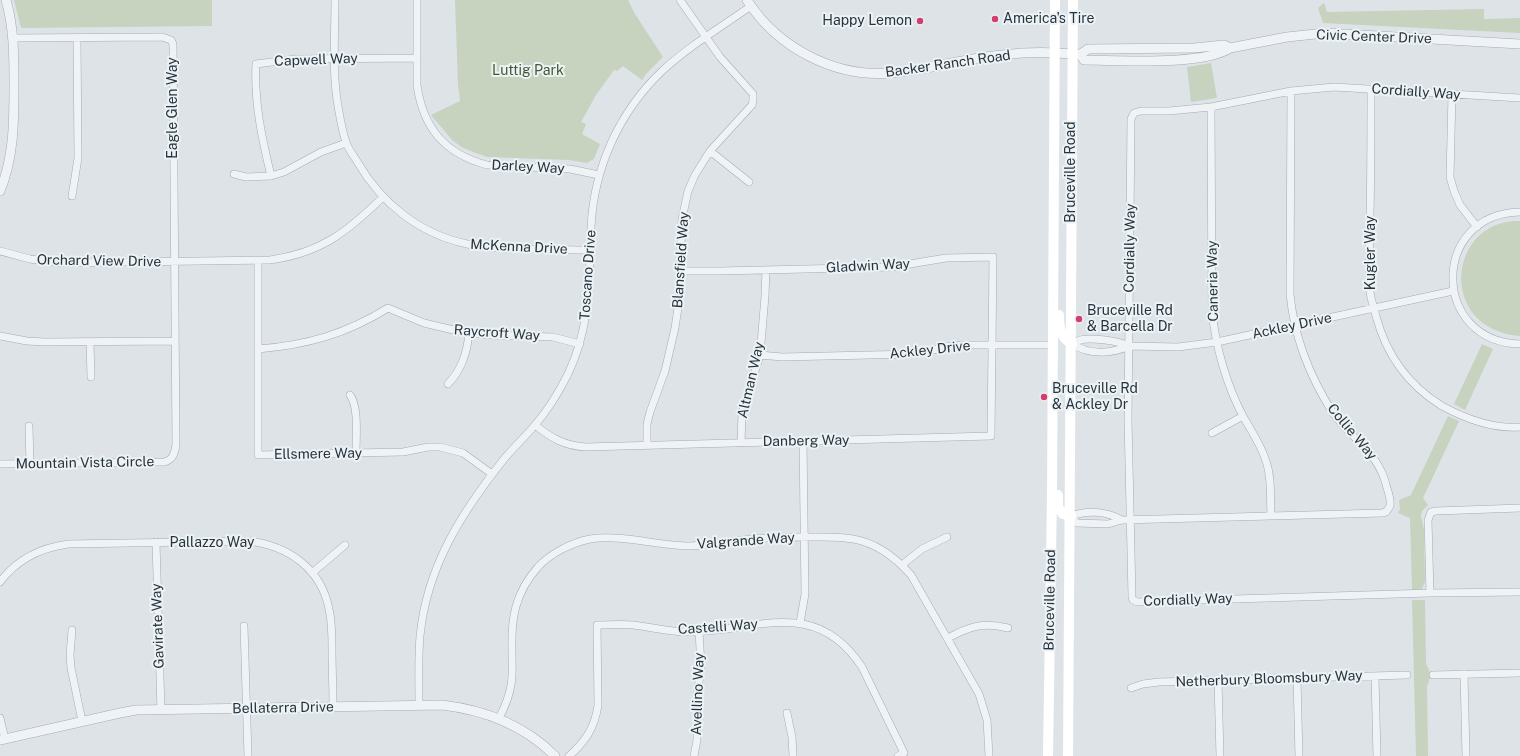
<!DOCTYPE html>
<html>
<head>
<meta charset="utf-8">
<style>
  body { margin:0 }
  canvas { display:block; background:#dee3e8 }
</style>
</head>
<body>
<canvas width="1520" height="756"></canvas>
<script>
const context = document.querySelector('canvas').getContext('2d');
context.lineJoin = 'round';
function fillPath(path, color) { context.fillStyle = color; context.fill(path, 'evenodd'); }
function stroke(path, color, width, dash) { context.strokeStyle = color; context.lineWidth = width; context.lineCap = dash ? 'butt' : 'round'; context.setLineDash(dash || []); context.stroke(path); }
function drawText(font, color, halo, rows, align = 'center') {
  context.font = font + ' "Public Sans",sans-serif'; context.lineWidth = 4; context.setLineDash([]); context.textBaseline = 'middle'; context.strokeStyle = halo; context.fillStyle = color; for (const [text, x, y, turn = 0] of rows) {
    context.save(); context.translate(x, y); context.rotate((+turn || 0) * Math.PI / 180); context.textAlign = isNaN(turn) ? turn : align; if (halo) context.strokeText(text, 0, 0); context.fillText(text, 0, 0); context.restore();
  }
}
fillPath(new Path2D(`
  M 14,0 L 212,0 L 212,26 L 21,28 Z
  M 455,0 L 628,0 L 635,14 L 663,57 L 646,74 L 642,80 L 623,66 L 617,71 L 614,70 L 596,95 L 581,122 L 586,124 L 582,134 L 600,144 L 594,159 L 587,163 L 569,160 L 487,157 L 463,148 L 452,140 L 431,115 L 460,101 L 458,84 Z
  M 1324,3 L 1327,12 L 1484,9 L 1484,19 L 1520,18 L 1520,33 L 1323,23 L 1318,8 Z
  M 1211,63 L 1217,98 L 1191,102 L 1187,67 Z
  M 1520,221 L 1520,336 L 1519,336 C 1436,328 1448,219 1520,221 Z
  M 1482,344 L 1493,349 L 1465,410 L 1454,404 Z
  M 1448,416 L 1459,421 L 1423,498 L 1428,505 L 1422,511 L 1421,516 L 1424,530 L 1425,582 L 1422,589 L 1412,590 L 1410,518 L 1398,513 L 1400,509 L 1399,500 L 1411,495 Z
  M 1412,600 L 1425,600 L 1426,664 C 1431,671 1431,679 1427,686 L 1428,756 L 1416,756 Z`), '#c7d2bf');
const minor = new Path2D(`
  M 335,0 C 335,34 332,73 338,106 C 340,118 342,131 346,142 C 348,149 354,156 358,163 C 382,204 420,234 467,244 C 485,248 505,248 524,249 C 546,249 569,250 591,250
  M 417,0 L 417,85 C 423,128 445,154 487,165 L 570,169 L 599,175
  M 1371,89 C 1371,131 1371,172 1370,214 C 1370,239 1368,267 1370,292 C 1371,300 1374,308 1376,316 C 1386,354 1408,385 1442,406 C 1466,419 1493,429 1520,427
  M 1452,95 L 1450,177 L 1454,191 L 1460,205 L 1477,227
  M 1520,98 L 1334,87 L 1291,91 L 1211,107 L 1169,111 L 1141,111 L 1134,113 L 1131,119 L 1128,419 L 1132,597 L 1133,600 L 1137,602 L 1430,593 L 1520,592
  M 1211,107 L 1212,310 C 1215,345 1227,387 1244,418 C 1252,432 1261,445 1266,461 C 1272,478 1270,497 1271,515
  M 710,151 L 749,182
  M 234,174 L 246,177 L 271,176 L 284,172 L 321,152 L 346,143
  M 271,176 C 262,139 254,102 256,64 L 296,59 L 417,58
  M 72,196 L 78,158 L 77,38
  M 1520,212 C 1430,214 1431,342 1520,344
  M 0,251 L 30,259 L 61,263 L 270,260 C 321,253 347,232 383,197
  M 258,261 L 258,455 L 403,452 L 428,447 L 440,447 L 463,453 L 492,474
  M 0,336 L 27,341 L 44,342 L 175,341
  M 90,343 L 91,377
  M 1072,344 C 1074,343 1078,341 1080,340 C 1091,337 1119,341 1129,346 L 1178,347 L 1217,342 L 1453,291
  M 1072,344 C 1089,355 1111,354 1129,346
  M 258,349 C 307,345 346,334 388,308 L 424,323 L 462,332 L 490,335 L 553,337 L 580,344
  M 760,355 L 782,357 L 914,354 L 952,346 L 966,345 L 1052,345
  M 448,384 C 462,369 467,353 469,333
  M 350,395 C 359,407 356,437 356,453
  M 535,425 C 551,438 565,446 586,447 L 991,436 L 993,257 L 946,258 L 892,267 L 720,271 L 680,271
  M 29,426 L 30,464
  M 1212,433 L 1243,416
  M 741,443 L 742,413 L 760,355 L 765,296 L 766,270
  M 647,445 L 647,424 L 650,412 L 665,371 L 675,328 L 679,301 L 682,219 L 688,191 L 695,175 L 710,151 L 752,105 L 753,100 L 753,94 L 720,57 L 680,0
  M 0,464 L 164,462 C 173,460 175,453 176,444 C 174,310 173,177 173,44 L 171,40 L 162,37 L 13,38
  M 1122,520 C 1106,511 1087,510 1071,516 L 1077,523 L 1108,524 L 1122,520 L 1382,513 L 1386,512 L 1390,506 C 1391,500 1389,494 1387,488 C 1379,452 1353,441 1333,413 C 1310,377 1294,336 1290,294 L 1291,91
  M 156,542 L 161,710
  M 902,565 L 922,549 L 947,537
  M 312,573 L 345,545
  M 0,582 C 17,559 40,548 68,544 L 249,541 C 288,546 321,568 329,609 C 332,622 332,635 332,648 C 332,668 333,687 333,707
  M 1430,593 L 1428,520 L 1431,512 L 1436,511 L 1520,508
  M 800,623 L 805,594 L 803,441
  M 244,626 L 248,756
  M 72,630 L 70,655 L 71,668 L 82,721
  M 948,638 C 970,626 984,622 1008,628
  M 1464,674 L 1466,756
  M 1433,675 L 1520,673
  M 1375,676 L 1377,756
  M 1297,679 L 1299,756
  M 1218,681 L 1220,756
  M 1131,688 L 1143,684 L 1159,682 L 1407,675
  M 419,705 C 419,682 418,659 420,636 C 427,566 462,512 504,459 C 514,447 525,437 535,425 C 548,410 559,392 568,374 C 591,326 589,279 591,227 C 594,168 619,112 662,71 C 689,46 721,27 751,6
  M 787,713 L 792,737 L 793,756
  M 0,718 L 5,739
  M 499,718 C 505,707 509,697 511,685 C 513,674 512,662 512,651 C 511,618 515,593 538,567 C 551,553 571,543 590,539 C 623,534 657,546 690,546 C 708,545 726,542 744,540 C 765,537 786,537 808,537 C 823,537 838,536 853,539 C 877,543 895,557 911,575 L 979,694 L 987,720 L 989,756
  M 569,756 C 586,741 595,727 598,705 L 597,625 C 609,625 621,624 633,625 C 651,627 669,632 688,632 C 756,632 814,595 862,667 L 904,753 L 898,756
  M 694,756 L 697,740 L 697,698 L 701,666 L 699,631`);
const tertiary = new Path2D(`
  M 747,0 C 777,47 834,78 891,73 C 928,70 965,58 1002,55 C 1019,53 1038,52 1056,53 C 1062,53 1075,55 1080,54 C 1083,53 1086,50 1088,49 L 1194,48 L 1224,45 L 1230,48
  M 1080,54 L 1084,60 C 1118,60 1203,66 1230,48 L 1287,37 L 1325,33 L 1520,44
  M 0,191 C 14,157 14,122 14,85 C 14,56 14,28 6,0
  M 0,740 L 120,713 L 136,710 L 442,705 C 485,710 524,725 555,756`);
stroke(minor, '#a3abb2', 8);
stroke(tertiary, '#a3abb2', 10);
stroke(minor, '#f0f3f6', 7);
stroke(tertiary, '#f0f3f6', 9);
stroke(new Path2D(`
  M 1059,315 C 1059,328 1060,337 1072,344
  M 1058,495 L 1058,507 L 1063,514 L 1071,516
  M 1048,756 L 1052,493 L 1055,0
  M 1068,756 L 1073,0`), '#fff', 10);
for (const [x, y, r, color] of [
  [995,19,4,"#d03f6e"],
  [920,21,4,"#d03f6e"],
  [1079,319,4,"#d03f6e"],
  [1044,397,4,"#d03f6e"]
]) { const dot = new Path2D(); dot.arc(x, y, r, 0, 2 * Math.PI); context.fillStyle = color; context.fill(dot); stroke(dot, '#edf2f5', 1.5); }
drawText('14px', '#27343f', '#edf2f5', [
  ["America's Tire",1003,19],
  ["Happy Lemon",912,21,"right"],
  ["Bruceville Rd",1087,311],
  ["& Barcella Dr",1087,327],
  ["Bruceville Rd",1052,389],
  ["& Ackley Dr",1052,405]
], 'left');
drawText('14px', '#27343f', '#edf2f5', [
  ["Civic Center Drive",1374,37,2],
  ["Capwell Way",316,60,-2],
  ["Backer Ranch Road",948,64,-8],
  ["Cordially Way",1416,92,4],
  ["Eagle Glen Way",173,108,-90],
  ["Darley Way",528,167,3],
  ["Bruceville Road",1071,172,-90],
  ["McKenna Drive",519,247,3],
  ["Cordially Way",1130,248,-89],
  ["Kugler Way",1371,253,-90],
  ["Blansfield Way",681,260,-86],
  ["Orchard View Drive",99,261,1],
  ["Gladwin Way",868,266,-3],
  ["Toscano Drive",588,275,-86],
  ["Caneria Way",1213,281,-91],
  ["Ackley Drive",1292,326,-12],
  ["Raycroft Way",497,333,4],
  ["Ackley Drive",930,350,-6],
  ["Altman Way",751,380,-77],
  ["Collie Way",1352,432,50],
  ["Danberg Way",806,441,-1],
  ["Ellsmere Way",318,454,-1],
  ["Mountain Vista Circle",85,463,-1],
  ["Valgrande Way",746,541,-4],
  ["Pallazzo Way",212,543],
  ["Bruceville Road",1050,600,-89],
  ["Cordially Way",1188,600,-2],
  ["Gavirate Way",158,626,-92],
  ["Castelli Way",718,627,-4],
  ["Netherbury Bloomsbury Way",1269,679,-2],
  ["Avellino Way",698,694,-88],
  ["Bellaterra Drive",283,708,-1]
]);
drawText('14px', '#425b34', '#edf2f5', [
  ["Luttig Park",528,71]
]);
</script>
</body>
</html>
